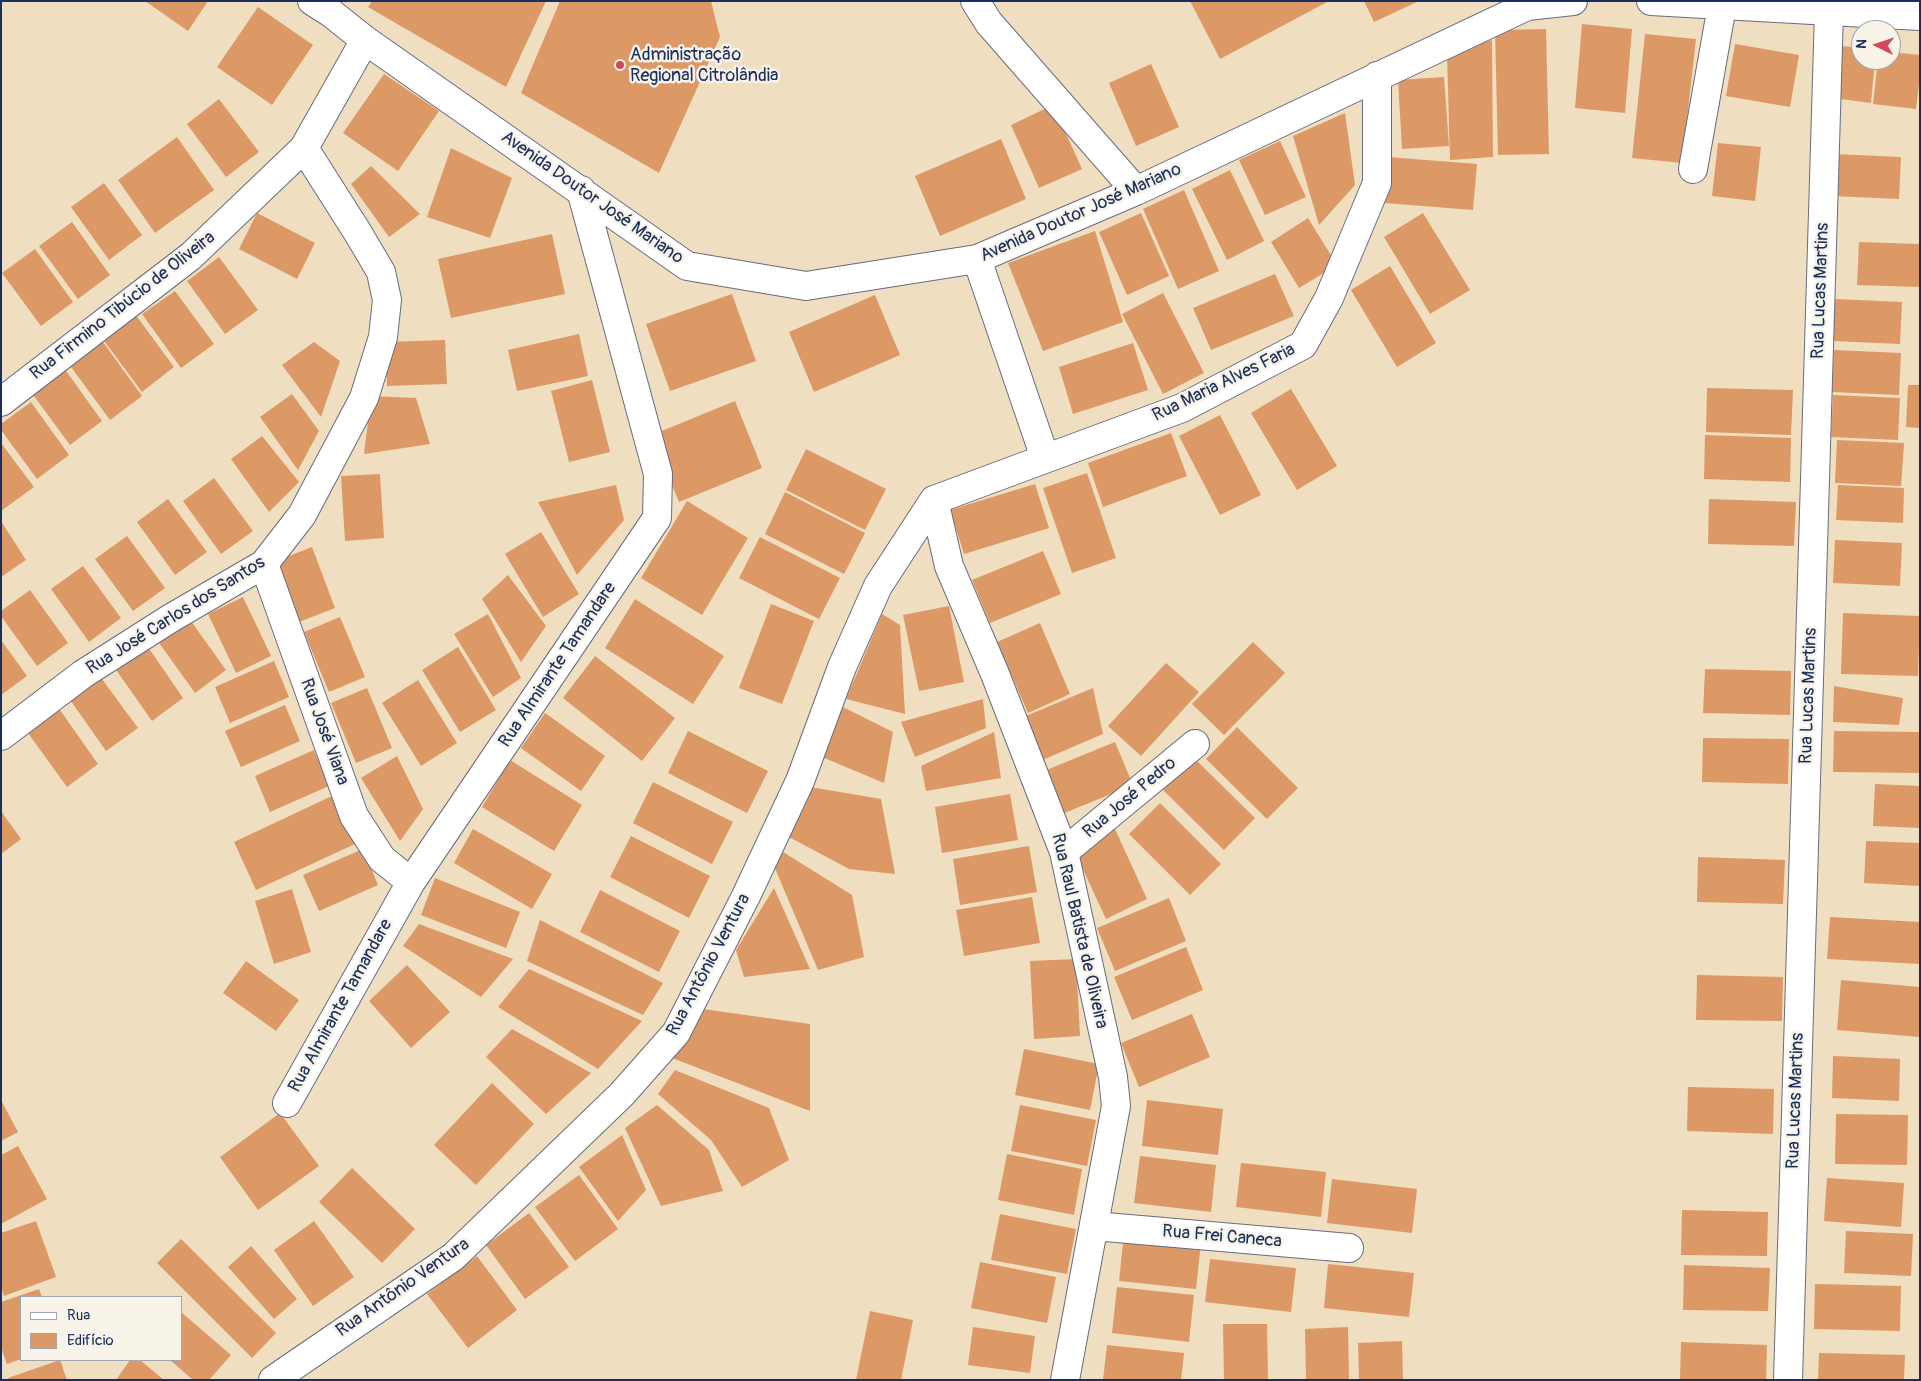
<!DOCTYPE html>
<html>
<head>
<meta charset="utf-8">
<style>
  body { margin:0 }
  #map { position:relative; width:1921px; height:1381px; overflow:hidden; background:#f0dec0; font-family:Pangolin,sans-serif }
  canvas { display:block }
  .frame { position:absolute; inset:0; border:2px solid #1b2f5e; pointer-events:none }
  .legend { position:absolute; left:20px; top:1296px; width:162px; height:65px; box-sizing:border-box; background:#f7f3e8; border:1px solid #9fa5b1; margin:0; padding:6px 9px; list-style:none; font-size:15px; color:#1b2f5e }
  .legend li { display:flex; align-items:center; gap:10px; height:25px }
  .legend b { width:25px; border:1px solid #9fa5b1 }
  .north { position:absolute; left:1851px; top:20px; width:50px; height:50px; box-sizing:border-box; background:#f7f3e8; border:1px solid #9fa5b1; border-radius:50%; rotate:274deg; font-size:14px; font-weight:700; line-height:20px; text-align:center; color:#1b2f5e }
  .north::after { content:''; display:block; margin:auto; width:18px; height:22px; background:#d1495b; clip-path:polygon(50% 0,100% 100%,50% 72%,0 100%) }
</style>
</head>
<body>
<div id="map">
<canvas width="1921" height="1381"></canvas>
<div class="frame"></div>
<ul class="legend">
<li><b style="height:6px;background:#fff"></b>Rua</li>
<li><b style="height:14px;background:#dc9966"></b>Edifício</li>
</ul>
<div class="north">N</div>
</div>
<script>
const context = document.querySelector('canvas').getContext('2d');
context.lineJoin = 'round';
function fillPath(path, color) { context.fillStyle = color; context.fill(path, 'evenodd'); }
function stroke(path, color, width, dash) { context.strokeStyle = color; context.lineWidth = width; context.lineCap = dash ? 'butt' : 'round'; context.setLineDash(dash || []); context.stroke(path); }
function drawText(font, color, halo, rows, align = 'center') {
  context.font = font + ' Pangolin,sans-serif'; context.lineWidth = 5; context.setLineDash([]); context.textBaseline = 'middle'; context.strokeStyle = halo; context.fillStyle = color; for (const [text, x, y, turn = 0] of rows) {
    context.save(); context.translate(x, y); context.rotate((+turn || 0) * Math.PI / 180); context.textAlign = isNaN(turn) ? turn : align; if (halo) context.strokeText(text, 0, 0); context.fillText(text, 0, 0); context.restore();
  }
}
fillPath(new Path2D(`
  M 145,1 L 208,1 L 188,31 Z
  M 372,1 L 546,1 L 506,87 L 368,7 Z
  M 560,1 L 711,1 L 720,37 L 659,173 L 521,93 Z
  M 1190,1 L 1329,1 L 1220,59 Z
  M 1364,1 L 1419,1 L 1374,22 Z
  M 258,7 L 313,45 L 272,105 L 217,67 Z
  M 1582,24 L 1632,29 L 1625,113 L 1575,108 Z
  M 1546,29 L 1549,154 L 1498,155 L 1495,30 Z
  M 1645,34 L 1696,39 L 1682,163 L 1632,158 Z
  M 1492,40 L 1493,157 L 1450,160 L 1447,54 Z
  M 1735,44 L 1799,55 L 1790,107 L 1726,96 Z
  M 1833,45 L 1861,48 L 1861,60 L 1875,60 L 1871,103 L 1833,98 Z
  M 1891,52 L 1920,55 L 1920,76 L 1916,109 L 1873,104 L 1878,60 L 1891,60 Z
  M 1151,64 L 1179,127 L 1136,146 L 1109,83 Z
  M 384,74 L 439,111 L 398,171 L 343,133 Z
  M 1444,77 L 1449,146 L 1402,149 L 1398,80 Z
  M 219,99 L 259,152 L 226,177 L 187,124 Z
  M 1053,105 L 1082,169 L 1039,188 L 1011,125 Z
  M 1345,113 L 1355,185 L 1319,225 L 1293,136 Z
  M 177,137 L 214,190 L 155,233 L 118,180 Z
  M 1001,139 L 1026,199 L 940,236 L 915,176 Z
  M 1280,141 L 1306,197 L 1265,215 L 1239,160 Z
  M 1718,143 L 1761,147 L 1755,201 L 1712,196 Z
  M 451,148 L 512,178 L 490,238 L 427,217 Z
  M 1835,154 L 1901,157 L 1899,199 L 1832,196 Z
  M 1388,157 L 1477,164 L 1473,210 L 1385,203 Z
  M 371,166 L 420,214 L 389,237 L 351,184 Z
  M 1230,170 L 1264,241 L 1227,260 L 1192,189 Z
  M 104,183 L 142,235 L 109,260 L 71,207 Z
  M 1184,190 L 1219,271 L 1178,289 L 1143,209 Z
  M 257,213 L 315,243 L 297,279 L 239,249 Z
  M 1141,213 L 1169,276 L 1127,295 L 1099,232 Z
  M 1423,213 L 1470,290 L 1430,314 L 1384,237 Z
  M 1308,218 L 1337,265 L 1299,288 L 1271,242 Z
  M 72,222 L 110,275 L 78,299 L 39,246 Z
  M 1095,231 L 1123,322 L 1043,351 L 1008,263 Z
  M 552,234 L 565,294 L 451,318 L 438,259 Z
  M 1859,242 L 1920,244 L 1920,287 L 1857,285 Z
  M 35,249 L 73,302 L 41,326 L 2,273 Z
  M 219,257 L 258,310 L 225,334 L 187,281 Z
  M 1390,266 L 1436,343 L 1397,367 L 1351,290 Z
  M 1275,274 L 1294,316 L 1211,350 L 1193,308 Z
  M 175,291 L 214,344 L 181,368 L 142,314 Z
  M 1163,293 L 1204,373 L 1163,394 L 1122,314 Z
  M 732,294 L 756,361 L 670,391 L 646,324 Z
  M 875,295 L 900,355 L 814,392 L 789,332 Z
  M 1835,299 L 1902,302 L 1900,344 L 1833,341 Z
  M 135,314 L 174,367 L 142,392 L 102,338 Z
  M 579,334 L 588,376 L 517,391 L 508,350 Z
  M 445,340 L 447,384 L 387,386 L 385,342 Z
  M 103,342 L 142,396 L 110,420 L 71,367 Z
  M 314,342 L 340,361 L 321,417 L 282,365 Z
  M 1133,343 L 1148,390 L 1073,414 L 1059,367 Z
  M 1834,350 L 1901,353 L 1899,395 L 1832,392 Z
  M 64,368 L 102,421 L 70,445 L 31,392 Z
  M 592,380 L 610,452 L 569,462 L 551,391 Z
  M 1908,385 L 1920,385 L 1920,428 L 1906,427 Z
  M 1707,388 L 1793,390 L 1791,435 L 1706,432 Z
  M 1291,389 L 1337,466 L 1297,490 L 1251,413 Z
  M 292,394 L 319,431 L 298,470 L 260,417 Z
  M 1833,395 L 1900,398 L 1898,440 L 1831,437 Z
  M 371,396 L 416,398 L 430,444 L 364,454 Z
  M 735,401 L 762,468 L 679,502 L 652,435 Z
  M 31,402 L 69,455 L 37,479 L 1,430 L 1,424 Z
  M 1220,415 L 1261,495 L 1220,515 L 1179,436 Z
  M 1171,433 L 1187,476 L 1103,507 L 1088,463 Z
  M 1705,435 L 1791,438 L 1790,482 L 1704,479 Z
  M 262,436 L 299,482 L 269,512 L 231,459 Z
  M 1837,440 L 1904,443 L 1901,486 L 1835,483 Z
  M 1,443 L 34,487 L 1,511 Z
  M 806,449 L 886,489 L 865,530 L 786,490 Z
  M 1087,473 L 1116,558 L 1072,573 L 1043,488 Z
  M 380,474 L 384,538 L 345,541 L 341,476 Z
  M 214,478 L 253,531 L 221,554 L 183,501 Z
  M 1035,484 L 1049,528 L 964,554 L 950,510 Z
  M 616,485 L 624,520 L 577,575 L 538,502 Z
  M 1838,485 L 1904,488 L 1903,523 L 1836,520 Z
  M 785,492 L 865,533 L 844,574 L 765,534 Z
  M 168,499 L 207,552 L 175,575 L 137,522 Z
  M 1709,499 L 1796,502 L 1794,546 L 1708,544 Z
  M 687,501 L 748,538 L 702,615 L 641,578 Z
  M 1,521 L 26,560 L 1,577 Z
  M 541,532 L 579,594 L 543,617 L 505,554 Z
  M 127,536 L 165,588 L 133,611 L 95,559 Z
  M 760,537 L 840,578 L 819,619 L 739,578 Z
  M 1835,540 L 1902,543 L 1900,586 L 1833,583 Z
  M 312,547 L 335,608 L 299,622 L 276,561 Z
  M 1043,551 L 1061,594 L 990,623 L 972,580 Z
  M 83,566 L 121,618 L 89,642 L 51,589 Z
  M 508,575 L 546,626 L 521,662 L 482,599 Z
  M 30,590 L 68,643 L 37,666 L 1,616 L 1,611 Z
  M 243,597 L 271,656 L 236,673 L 208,614 Z
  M 635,599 L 724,656 L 693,704 L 605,648 Z
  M 771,604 L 814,621 L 782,704 L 739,688 Z
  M 949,606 L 964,682 L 919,691 L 903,615 Z
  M 1843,613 L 1920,616 L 1918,676 L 1841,674 Z
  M 488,614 L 521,678 L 493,697 L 454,634 Z
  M 882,614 L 900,625 L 905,714 L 846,699 Z
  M 188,617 L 226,670 L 195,693 L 157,640 Z
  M 340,617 L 365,677 L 329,692 L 304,632 Z
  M 1040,623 L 1070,694 L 1028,713 L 997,642 Z
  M 1,640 L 27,676 L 1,695 Z
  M 1253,642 L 1285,673 L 1224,735 L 1192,704 Z
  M 146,644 L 183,698 L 152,721 L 114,667 Z
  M 458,647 L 496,710 L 460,732 L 422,670 Z
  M 595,656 L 675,718 L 642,761 L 563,698 Z
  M 274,661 L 289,697 L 230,723 L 215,687 Z
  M 1166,663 L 1199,692 L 1141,756 L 1108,726 Z
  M 1705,669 L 1791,671 L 1790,715 L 1703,713 Z
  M 99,675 L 138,728 L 106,751 L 68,697 Z
  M 418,680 L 457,743 L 421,766 L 382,703 Z
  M 1834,686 L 1903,698 L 1899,725 L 1833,722 Z
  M 367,688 L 392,748 L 356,763 L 331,703 Z
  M 1093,688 L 1103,734 L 1040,761 L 1021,718 Z
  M 983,699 L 986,728 L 915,757 L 901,722 Z
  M 285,705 L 300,741 L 241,767 L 225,731 Z
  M 843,707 L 893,732 L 884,783 L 822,757 Z
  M 60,710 L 98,764 L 67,787 L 28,733 Z
  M 545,713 L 605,756 L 581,791 L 521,748 Z
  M 1237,727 L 1298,788 L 1267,819 L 1206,759 Z
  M 688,731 L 768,771 L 747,813 L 668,773 Z
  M 1834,731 L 1920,732 L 1920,773 L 1833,772 Z
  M 994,732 L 1001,778 L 926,791 L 921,766 Z
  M 1703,738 L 1789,739 L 1788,784 L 1702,782 Z
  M 1115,742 L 1133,785 L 1062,814 L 1044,771 Z
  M 314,750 L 329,786 L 270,812 L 255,776 Z
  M 397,756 L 423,809 L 400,841 L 361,778 Z
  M 1194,758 L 1255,818 L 1224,850 L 1163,790 Z
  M 510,760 L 582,805 L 554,851 L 482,807 Z
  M 653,782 L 733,822 L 712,864 L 633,823 Z
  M 1875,784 L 1920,786 L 1920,828 L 1873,826 Z
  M 810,787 L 881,799 L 895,874 L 849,869 L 789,837 Z
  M 1010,794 L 1018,840 L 942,853 L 935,807 Z
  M 334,795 L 357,843 L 256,890 L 234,842 Z
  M 1160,803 L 1221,864 L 1190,895 L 1129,834 Z
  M 1,811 L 21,839 L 1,854 Z
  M 473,829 L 552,874 L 532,909 L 454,863 Z
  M 1115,829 L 1147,899 L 1106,919 L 1073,848 Z
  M 631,836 L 710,876 L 689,918 L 610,877 Z
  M 1866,841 L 1920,843 L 1920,886 L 1864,883 Z
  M 1029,846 L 1037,892 L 960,905 L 953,859 Z
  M 363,849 L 378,885 L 319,911 L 303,875 Z
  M 783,852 L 852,895 L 864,957 L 818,970 L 774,866 Z
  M 1698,857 L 1785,860 L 1783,904 L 1697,902 Z
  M 435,878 L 520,912 L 506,948 L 421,915 Z
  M 774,888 L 810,969 L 744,977 L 736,950 Z
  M 292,889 L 311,952 L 274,964 L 255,901 Z
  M 600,890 L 680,931 L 659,972 L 580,932 Z
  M 1032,897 L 1040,943 L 964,956 L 956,910 Z
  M 1169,898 L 1186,941 L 1115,971 L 1097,928 Z
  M 1830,917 L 1920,922 L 1920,964 L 1827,959 Z
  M 540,920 L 663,983 L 643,1015 L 527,961 Z
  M 419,924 L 513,959 L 481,997 L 403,946 Z
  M 1186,947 L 1203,990 L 1132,1020 L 1114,977 Z
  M 1076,959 L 1080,1036 L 1034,1039 L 1030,961 Z
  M 246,961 L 299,1000 L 276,1031 L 223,993 Z
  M 407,965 L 450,1012 L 411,1048 L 369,1001 Z
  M 529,969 L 642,1021 L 598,1069 L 498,1007 Z
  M 1697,975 L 1783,977 L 1782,1021 L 1696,1020 Z
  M 1841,980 L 1920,987 L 1920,1037 L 1837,1030 Z
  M 696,1008 L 810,1024 L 810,1111 L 672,1058 Z
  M 1192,1014 L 1210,1057 L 1139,1087 L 1121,1043 Z
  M 512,1029 L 591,1073 L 546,1114 L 486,1057 Z
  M 1024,1049 L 1099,1064 L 1090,1110 L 1015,1095 Z
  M 1833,1056 L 1900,1059 L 1899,1101 L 1832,1098 Z
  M 675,1070 L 769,1108 L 789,1160 L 742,1187 L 711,1140 L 658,1094 Z
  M 492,1083 L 534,1124 L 476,1185 L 434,1145 Z
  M 1688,1087 L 1774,1089 L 1773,1134 L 1687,1131 Z
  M 1,1100 L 18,1132 L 1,1141 Z
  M 1147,1100 L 1223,1109 L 1218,1155 L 1142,1146 Z
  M 657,1105 L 709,1150 L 723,1191 L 661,1206 L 625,1128 Z
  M 1020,1105 L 1096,1120 L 1087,1166 L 1011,1151 Z
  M 280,1113 L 319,1166 L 258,1210 L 220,1157 Z
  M 1836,1114 L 1908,1115 L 1907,1165 L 1835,1164 Z
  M 622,1135 L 646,1190 L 618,1221 L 579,1167 Z
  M 18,1146 L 47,1199 L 1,1224 L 1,1155 Z
  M 1007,1154 L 1082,1169 L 1074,1215 L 998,1200 Z
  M 1140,1156 L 1216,1165 L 1211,1212 L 1134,1203 Z
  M 1241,1163 L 1326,1172 L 1321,1217 L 1236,1207 Z
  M 352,1168 L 415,1229 L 382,1263 L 319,1202 Z
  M 579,1175 L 618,1229 L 575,1261 L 535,1207 Z
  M 1827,1178 L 1904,1183 L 1901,1227 L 1824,1221 Z
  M 1332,1179 L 1417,1189 L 1412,1233 L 1327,1223 Z
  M 1682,1210 L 1768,1212 L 1767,1256 L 1681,1255 Z
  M 529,1213 L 569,1267 L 525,1299 L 486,1245 Z
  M 1000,1214 L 1076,1229 L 1067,1274 L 991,1260 Z
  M 36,1221 L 56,1277 L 4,1296 L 1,1287 L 1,1233 Z
  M 314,1221 L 354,1277 L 313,1306 L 274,1250 Z
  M 1846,1231 L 1913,1234 L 1911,1276 L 1844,1273 Z
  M 1124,1234 L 1201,1243 L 1196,1289 L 1119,1281 Z
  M 181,1239 L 276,1333 L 252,1358 L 157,1263 Z
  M 251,1246 L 297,1299 L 274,1319 L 228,1267 Z
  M 477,1256 L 517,1310 L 468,1348 L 427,1294 Z
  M 1210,1259 L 1296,1268 L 1291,1312 L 1205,1302 Z
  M 980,1262 L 1056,1277 L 1047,1323 L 971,1308 Z
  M 1328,1264 L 1414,1273 L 1409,1317 L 1324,1308 Z
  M 1684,1265 L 1770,1268 L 1768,1311 L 1683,1310 Z
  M 1815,1284 L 1901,1286 L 1900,1331 L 1814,1329 Z
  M 1117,1287 L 1194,1295 L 1189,1342 L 1112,1333 Z
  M 39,1289 L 42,1297 L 21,1297 L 21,1359 L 7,1364 L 1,1347 L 1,1302 Z
  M 870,1311 L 913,1320 L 901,1380 L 856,1380 Z
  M 181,1312 L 231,1355 L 209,1380 L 193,1380 L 170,1360 L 181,1360 Z
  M 1223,1324 L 1267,1324 L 1268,1380 L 1224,1380 Z
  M 973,1327 L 1035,1336 L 1030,1373 L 968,1365 Z
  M 1348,1327 L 1349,1380 L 1306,1380 L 1305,1329 Z
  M 1402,1341 L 1403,1380 L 1359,1380 L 1358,1343 Z
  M 1681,1342 L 1767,1345 L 1766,1380 L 1680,1380 Z
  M 1107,1345 L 1184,1353 L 1181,1380 L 1103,1380 Z
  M 1819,1353 L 1905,1355 L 1904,1380 L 1818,1380 Z
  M 60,1360 L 67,1380 L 9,1380 L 8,1378 Z
  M 130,1360 L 140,1360 L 164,1380 L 116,1380 Z`), '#dc9966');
const minor = new Path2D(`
  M 312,1 L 331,13 L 365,40 L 687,266 L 806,286 L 977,259 L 1136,191 L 1527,6 L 1573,1
  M 975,1 L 989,23 L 1136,191
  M 1651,1 L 1920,16
  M 1693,169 L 1722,6
  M 977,259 L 1045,458
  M 1,402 L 191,256 L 304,148 L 365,40
  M 934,500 L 949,566 L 995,674 L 1064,852 L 1113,1077 L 1116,1106 L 1065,1380
  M 934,500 L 1182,408 L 1303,345 L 1329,298 L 1377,183 L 1377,76
  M 264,564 L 354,816 L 382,859 L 411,882
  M 1,736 L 83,674 L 171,618 L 264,564 L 302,515 L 364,398 L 383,337 L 387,300 L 381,272 L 358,233 L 304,148
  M 1064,852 L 1195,744
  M 287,1103 L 411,882 L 657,518 L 658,474 L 581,190
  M 1094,1226 L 1349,1248
  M 273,1380 L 453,1257 L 622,1094 L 676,1033 L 746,896 L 800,781 L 842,667 L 878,586 L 934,500
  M 1788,1380 L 1829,12`);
stroke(minor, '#666c80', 30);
stroke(minor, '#fff', 28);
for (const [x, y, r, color] of [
  [620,65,5,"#d1495b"]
]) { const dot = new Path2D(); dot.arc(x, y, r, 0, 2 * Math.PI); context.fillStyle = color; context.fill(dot); stroke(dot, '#f7f3e8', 2); }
drawText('18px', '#1b2f5e', '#f7f3e8', [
  ["Administração",630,55],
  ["Regional Citrolândia",630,76]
], 'left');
drawText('18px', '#1b2f5e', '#f7f3e8', [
  ["Avenida Doutor José Mariano",592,198,35],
  ["Avenida Doutor José Mariano",1081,213,-24],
  ["Rua Lucas Martins",1821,291,-88],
  ["Rua Firmino Tibúcio de Oliveira",123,306,-38],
  ["Rua Maria Alves Faria",1224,383,-26],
  ["Rua José Carlos dos Santos",176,616,-32],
  ["Rua Almirante Tamandare",558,665,-56],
  ["Rua Lucas Martins",1809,696,-88],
  ["Rua José Viana",324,732,70],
  ["Rua José Pedro",1130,798,-40],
  ["Rua Raul Batista de Oliveira",1079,931,77],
  ["Rua Antônio Ventura",709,965,-62],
  ["Rua Almirante Tamandare",341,1006,-61],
  ["Rua Lucas Martins",1796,1101,-88],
  ["Rua Frei Caneca",1222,1237,5],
  ["Rua Antônio Ventura",403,1288,-35]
]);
</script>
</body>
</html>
